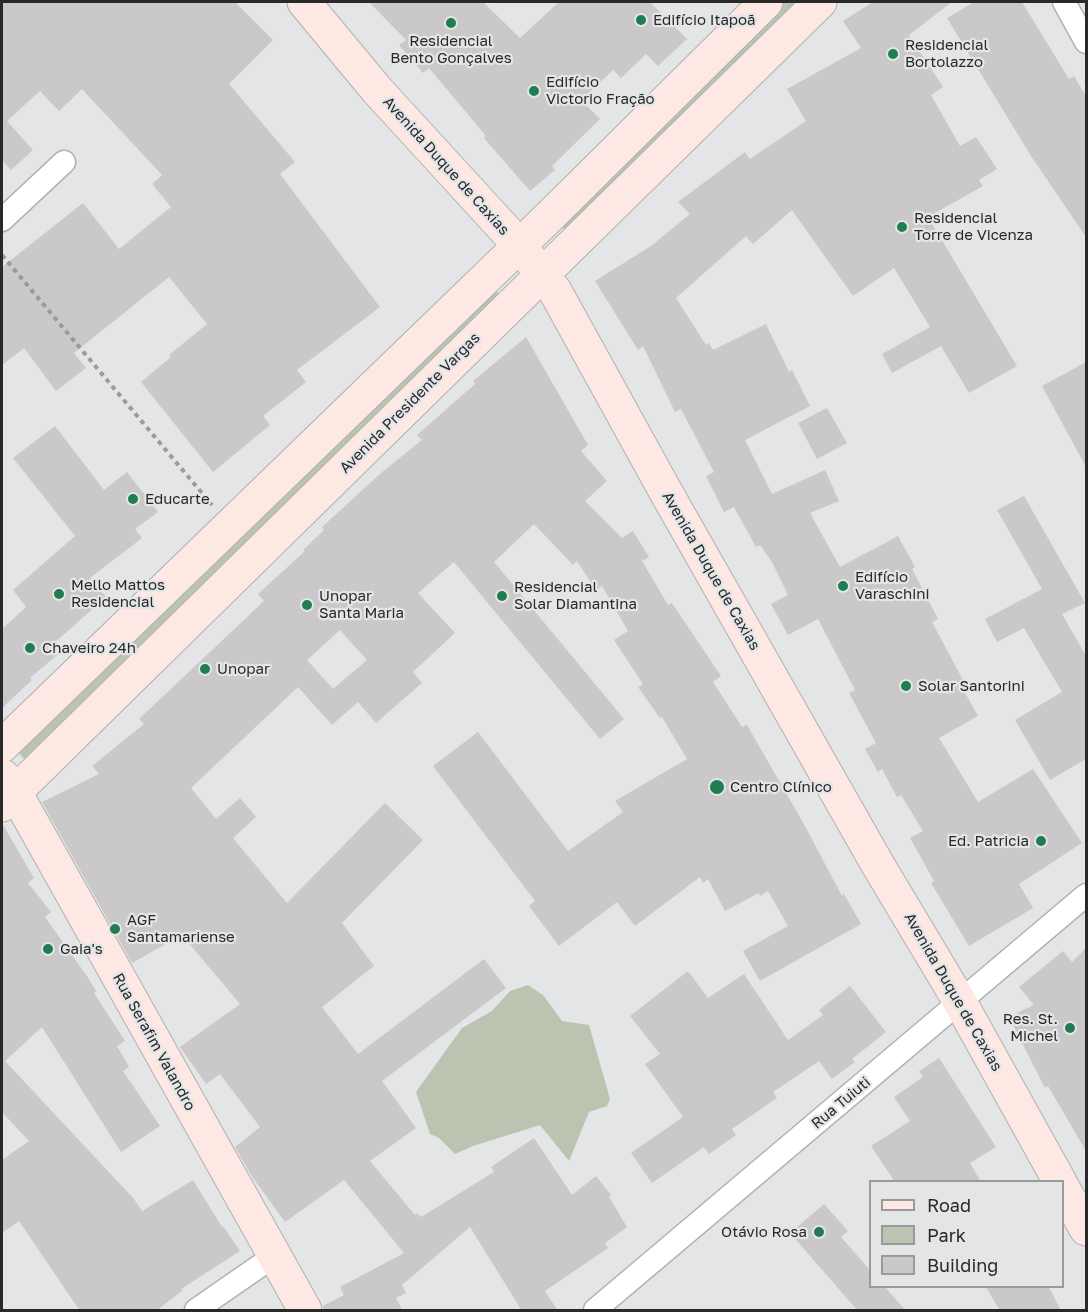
<!DOCTYPE html>
<html>
<head>
<meta charset="utf-8">
<style>
  body { margin:0 }
  #map { position:relative; width:1088px; height:1312px; overflow:hidden; background:#e3e5e7; font-family:"Golos Text",sans-serif }
  canvas { display:block }
  .frame { position:absolute; inset:0; border:3px solid #29292a; pointer-events:none }
  .legend { position:absolute; left:869px; top:1180px; width:195px; height:108px; box-sizing:border-box; background:#e3e5e7; border:2px solid #999a9b; margin:0; padding:8px 10px; list-style:none; font-size:18px; color:#29292a }
  .legend li { display:flex; align-items:center; gap:12px; height:30px }
  .legend b { width:30px; border:2px solid #999a9b }
</style>
</head>
<body>
<div id="map">
<canvas width="1088" height="1312"></canvas>
<div class="frame"></div>
<ul class="legend">
<li><b style="height:8px;background:#fee8e3"></b>Road</li>
<li><b style="height:16px;background:#bac4b0"></b>Park</li>
<li><b style="height:16px;background:#cac8c9"></b>Building</li>
</ul>
</div>
<script>
const context = document.querySelector('canvas').getContext('2d');
context.lineJoin = 'round';
function fillPath(path, color) { context.fillStyle = color; context.fill(path, 'evenodd'); }
function stroke(path, color, width, dash) { context.strokeStyle = color; context.lineWidth = width; context.lineCap = dash ? 'butt' : 'round'; context.setLineDash(dash || []); context.stroke(path); }
function drawText(font, color, halo, rows, align = 'center') {
  context.font = font + ' "Golos Text",sans-serif'; context.lineWidth = 4.5; context.setLineDash([]); context.textBaseline = 'middle'; context.strokeStyle = halo; context.fillStyle = color; for (const [text, x, y, turn = 0] of rows) {
    context.save(); context.translate(x, y); context.rotate((+turn || 0) * Math.PI / 180); context.textAlign = isNaN(turn) ? turn : align; if (halo) context.strokeText(text, 0, 0); context.fillText(text, 0, 0); context.restore();
  }
}
fillPath(new Path2D(`
  M 784,2 L 800,2 L 567,233 L 559,223 Z
  M 492,287 L 502,297 L 26,761 L 18,752 Z
  M 528,985 L 543,995 L 562,1021 L 589,1025 L 610,1099 L 607,1106 L 589,1112 L 569,1161 L 540,1125 L 473,1146 L 455,1154 L 439,1138 L 430,1134 L 416,1092 L 462,1028 L 492,1011 L 510,991 Z`), '#bac4b0');
fillPath(new Path2D(`
  M 2,2 L 235,2 L 273,40 L 229,84 L 295,162 L 280,174 L 380,307 L 297,370 L 306,382 L 263,416 L 270,425 L 213,472 L 141,382 L 171,357 L 169,355 L 207,324 L 169,277 L 74,353 L 86,368 L 56,391 L 24,348 L 2,365 L 2,267 L 83,203 L 119,249 L 171,207 L 152,184 L 162,175 L 82,89 L 59,111 L 40,91 L 7,121 L 33,150 L 11,170 L 2,160 Z
  M 369,2 L 483,2 L 520,38 L 559,2 L 650,2 L 687,39 L 658,66 L 646,54 L 621,78 L 613,70 L 581,100 L 600,119 L 552,166 L 555,170 L 530,191 L 484,138 L 486,136 L 429,68 L 423,73 L 399,45 L 406,40 Z
  M 873,2 L 952,2 L 909,35 L 943,87 L 931,95 L 960,146 L 976,137 L 997,169 L 979,180 L 983,186 L 928,217 L 1017,366 L 969,393 L 941,346 L 892,373 L 882,354 L 930,327 L 894,268 L 853,296 L 792,210 L 753,244 L 746,236 L 676,298 L 706,345 L 709,343 L 713,350 L 766,324 L 789,372 L 792,370 L 810,406 L 745,440 L 772,494 L 825,470 L 839,501 L 810,513 L 840,567 L 898,536 L 915,567 L 912,569 L 938,619 L 932,622 L 963,680 L 959,682 L 978,716 L 939,738 L 978,802 L 1033,769 L 1082,843 L 1019,884 L 1033,908 L 969,946 L 931,883 L 934,881 L 910,838 L 923,831 L 901,795 L 897,797 L 882,769 L 878,772 L 865,749 L 876,743 L 849,693 L 855,690 L 818,619 L 788,635 L 771,604 L 788,595 L 772,562 L 760,545 L 756,547 L 734,507 L 724,512 L 706,476 L 714,472 L 681,409 L 675,412 L 643,346 L 638,350 L 595,281 L 651,246 L 690,214 L 678,202 L 745,152 L 750,159 L 806,121 L 787,89 L 861,48 L 843,21 Z
  M 974,2 L 1022,2 L 1069,79 L 1074,76 L 1086,96 L 1086,237 L 1031,156 L 947,18 Z
  M 526,337 L 588,445 L 581,451 L 607,481 L 585,501 L 622,538 L 633,531 L 649,557 L 642,561 L 668,605 L 672,603 L 721,676 L 713,682 L 742,727 L 747,725 L 805,826 L 842,896 L 844,894 L 861,924 L 760,981 L 743,951 L 788,926 L 768,891 L 760,896 L 759,893 L 725,911 L 708,879 L 703,883 L 700,877 L 635,926 L 617,902 L 559,946 L 529,906 L 535,901 L 433,766 L 478,732 L 568,851 L 623,812 L 615,801 L 687,759 L 662,717 L 660,718 L 638,687 L 643,684 L 614,640 L 628,631 L 602,586 L 596,590 L 577,561 L 573,565 L 534,524 L 494,562 L 624,719 L 600,739 L 454,562 L 418,593 L 455,633 L 413,672 L 422,683 L 376,723 L 358,702 L 332,725 L 298,687 L 191,788 L 216,819 L 240,798 L 256,817 L 233,838 L 287,903 L 385,803 L 423,840 L 342,923 L 374,966 L 322,1007 L 358,1054 L 484,959 L 506,988 L 382,1081 L 416,1128 L 370,1161 L 415,1215 L 417,1213 L 421,1217 L 494,1172 L 491,1167 L 534,1138 L 572,1195 L 596,1176 L 611,1195 L 609,1197 L 627,1227 L 605,1243 L 608,1248 L 545,1291 L 558,1311 L 522,1311 L 470,1227 L 402,1285 L 406,1293 L 396,1298 L 403,1311 L 324,1311 L 323,1306 L 344,1295 L 340,1287 L 404,1253 L 344,1180 L 285,1222 L 253,1178 L 235,1147 L 260,1127 L 220,1074 L 206,1084 L 180,1047 L 240,1004 L 182,935 L 132,963 L 42,802 L 99,774 L 92,766 L 144,724 L 139,719 L 264,601 L 258,594 L 305,551 L 303,550 L 324,530 L 322,527 L 381,473 L 422,440 L 417,435 L 475,384 L 473,381 ZM 340,630 L 367,660 L 333,689 L 307,660 Z
  M 1086,362 L 1086,467 L 1042,386 Z
  M 827,408 L 847,443 L 817,459 L 798,423 Z
  M 55,426 L 104,490 L 127,472 L 158,512 L 135,529 L 142,538 L 90,578 L 106,597 L 51,646 L 58,654 L 30,678 L 32,680 L 2,708 L 2,629 L 26,607 L 13,590 L 75,536 L 13,458 Z
  M 1024,496 L 1085,603 L 1062,614 L 1086,656 L 1086,759 L 1050,780 L 1015,720 L 1062,692 L 1024,628 L 997,642 L 985,619 L 1042,589 L 997,510 Z
  M 2,823 L 34,878 L 28,883 L 51,912 L 45,917 L 87,976 L 96,991 L 94,993 L 125,1041 L 117,1046 L 129,1067 L 123,1071 L 160,1126 L 121,1152 L 42,1027 L 5,1061 L 134,1199 L 142,1211 L 193,1180 L 222,1227 L 223,1226 L 240,1251 L 181,1289 L 183,1290 L 156,1311 L 80,1311 L 19,1221 L 2,1233 L 2,1160 L 29,1141 L 2,1112 Z
  M 1086,948 L 1086,1151 L 1048,1086 L 1045,1088 L 1009,1017 L 1034,1005 L 1019,987 L 1063,951 L 1072,962 Z
  M 688,971 L 708,998 L 744,974 L 788,1040 L 823,1015 L 819,1010 L 850,986 L 886,1032 L 852,1059 L 855,1062 L 832,1079 L 819,1061 L 773,1092 L 777,1098 L 732,1129 L 736,1135 L 709,1154 L 704,1147 L 652,1183 L 631,1153 L 683,1117 L 645,1064 L 660,1054 L 630,1016 Z
  M 939,1058 L 996,1147 L 970,1163 L 981,1182 L 895,1182 L 871,1146 L 910,1121 L 894,1097 L 923,1077 L 919,1071 Z
  M 824,1204 L 848,1231 L 841,1237 L 870,1270 L 870,1287 L 885,1287 L 906,1311 L 858,1311 L 790,1233 Z
  M 986,1287 L 1049,1287 L 1061,1311 L 1000,1311 Z`), '#cac8c9');
const street = new Path2D(`
  M 1064,2 L 1086,42
  M 2,220 L 64,162
  M 196,1310 L 274,1256
  M 595,1310 L 1086,895`);
const secondary = new Path2D(`
  M 304,2 L 377,90 L 519,245 L 555,291 L 667,494 L 878,865 L 960,1002 L 1060,1182
  M 2,746 L 551,215 L 766,2
  M 3,776 L 15,792 L 305,1310
  M 2,805 L 820,2
  M 1062,1186 L 1086,1229`);
stroke(street, '#afb1b2', 25);
stroke(secondary, '#afb1b2', 35);
stroke(new Path2D(`
  M 2,255 L 212,505`), '#999a9c', 4, [4.5, 4.5]);
stroke(street, '#fff', 22);
stroke(secondary, '#fee8e3', 33);
for (const [x, y, r, color] of [
  [641,20,6,"#217c52"],
  [451,23,6,"#217c52"],
  [893,54,6,"#217c52"],
  [534,91,6,"#217c52"],
  [902,227,6,"#217c52"],
  [133,499,6,"#217c52"],
  [843,586,6,"#217c52"],
  [59,594,6,"#217c52"],
  [502,596,6,"#217c52"],
  [307,605,6,"#217c52"],
  [30,648,6,"#217c52"],
  [205,669,6,"#217c52"],
  [906,686,6,"#217c52"],
  [717,787,8,"#217c52"],
  [1041,841,6,"#217c52"],
  [115,929,6,"#217c52"],
  [48,949,6,"#217c52"],
  [1070,1028,6,"#217c52"],
  [819,1232,6,"#217c52"]
]) { const dot = new Path2D(); dot.arc(x, y, r, 0, 2 * Math.PI); context.fillStyle = color; context.fill(dot); stroke(dot, '#e3e5e7', 2); }
drawText('15px', '#29292a', '#e3e5e7', [
  ["Edifício Itapoã",653,20],
  ["Residencial",451,41,"center"],
  ["Bento Gonçalves",451,58,"center"],
  ["Residencial",905,45],
  ["Bortolazzo",905,62],
  ["Edifício",546,82],
  ["Victorio Fração",546,99],
  ["Residencial",914,218],
  ["Torre de Vicenza",914,235],
  ["Educarte",145,499],
  ["Edifício",855,577],
  ["Varaschini",855,594],
  ["Mello Mattos",71,585],
  ["Residencial",71,602],
  ["Residencial",514,587],
  ["Solar Diamantina",514,604],
  ["Unopar",319,596],
  ["Santa Maria",319,613],
  ["Chaveiro 24h",42,648],
  ["Unopar",217,669],
  ["Solar Santorini",918,686],
  ["Centro Clínico",730,787],
  ["Ed. Patricia",1029,841,"right"],
  ["AGF",127,920],
  ["Santamariense",127,937],
  ["Gaia's",60,949],
  ["Res. St.",1058,1019,"right"],
  ["Michel",1058,1036,"right"],
  ["Otávio Rosa",807,1232,"right"]
], 'left');
drawText('15px', '#29292a', '#e3e5e7', [
  ["Avenida Duque de Caxias",446,166,48],
  ["Avenida Presidente Vargas",410,403,-45],
  ["Avenida Duque de Caxias",711,571,60],
  ["Avenida Duque de Caxias",953,992,60],
  ["Rua Serafim Valandro",154,1042,61],
  ["Rua Tuiuti",841,1103,-40]
]);
</script>
</body>
</html>
